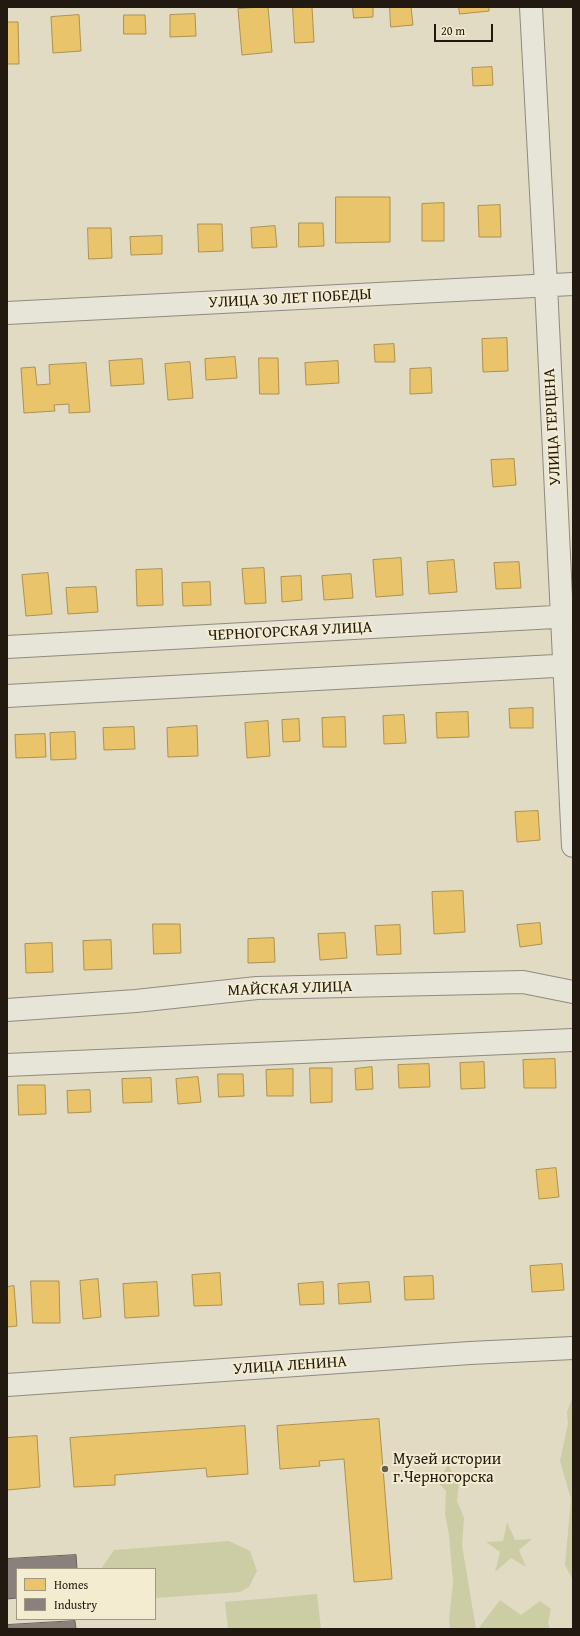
<!DOCTYPE html>
<html>
<head>
<meta charset="utf-8">
<style>
  body { margin:0 }
  #map { position:relative; width:580px; height:1636px; overflow:hidden; background:#e1dbc3; font-family:"Gentium Book Plus",serif }
  canvas { display:block }
  .frame { position:absolute; inset:0; border:8px solid #221910; pointer-events:none }
  .legend { position:absolute; left:16px; top:1568px; width:140px; height:52px; box-sizing:border-box; background:#f4ecd0; border:1px solid #a09883; margin:0; padding:5px 7px; list-style:none; font-size:12px; color:#221910 }
  .legend li { display:flex; align-items:center; gap:8px; height:20px }
  .legend b { width:20px; border:1px solid #a09883 }
  .scale { position:absolute; left:434px; top:24px; width:59px; height:18px; box-sizing:border-box; border:2px solid #221910; border-top:0; padding-left:5px; font-size:12px; line-height:14px; white-space:nowrap; color:#221910; -webkit-text-stroke:3px #f4ecd0; paint-order:stroke }
</style>
</head>
<body>
<div id="map">
<canvas width="580" height="1636"></canvas>
<div class="frame"></div>
<ul class="legend">
<li><b style="height:11px;background:#e9c46a"></b>Homes</li>
<li><b style="height:11px;background:#8a817c"></b>Industry</li>
</ul>
<div class="scale">20 m</div>
</div>
<script>
const context = document.querySelector('canvas').getContext('2d');
context.lineJoin = 'round';
function fillPath(path, color) { context.fillStyle = color; context.fill(path, 'evenodd'); }
function stroke(path, color, width, dash) { context.strokeStyle = color; context.lineWidth = width; context.lineCap = dash ? 'butt' : 'round'; context.setLineDash(dash || []); context.stroke(path); }
function drawText(font, color, halo, rows, align = 'center') {
  context.font = font + ' "Gentium Book Plus",serif'; context.lineWidth = 4; context.setLineDash([]); context.textBaseline = 'middle'; context.strokeStyle = halo; context.fillStyle = color; for (const [text, x, y, turn = 0] of rows) {
    context.save(); context.translate(x, y); context.rotate((+turn || 0) * Math.PI / 180); context.textAlign = isNaN(turn) ? turn : align; if (halo) context.strokeText(text, 0, 0); context.fillText(text, 0, 0); context.restore();
  }
}
fillPath(new Path2D(`
  M 573,1395 L 573,1580 L 565,1565 L 571,1499 L 560,1461 L 568,1424 L 567,1412 Z
  M 448,1465 L 459,1483 L 457,1501 L 464,1518 L 462,1545 L 476,1629 L 450,1629 L 449,1620 L 453,1582 L 449,1535 L 445,1514 L 446,1491 L 438,1482 Z
  M 507,1522 L 515,1540 L 532,1539 L 519,1550 L 526,1567 L 511,1558 L 495,1572 L 500,1552 L 486,1542 L 503,1541 Z
  M 229,1541 L 250,1551 L 257,1571 L 249,1587 L 240,1592 L 155,1598 L 155,1569 L 101,1569 L 114,1550 Z
  M 317,1594 L 321,1629 L 228,1629 L 225,1602 Z
  M 500,1600 L 521,1615 L 540,1601 L 551,1609 L 548,1623 L 550,1629 L 478,1629 Z`), '#cccda5');
const homes = new Path2D(`
  M 268,7 L 272,52 L 242,55 L 238,9 Z
  M 293,7 L 312,7 L 314,42 L 295,43 Z
  M 353,7 L 373,7 L 373,17 L 354,18 Z
  M 390,7 L 411,7 L 413,25 L 391,27 Z
  M 459,7 L 489,7 L 489,11 L 460,14 Z
  M 195,14 L 196,36 L 170,37 L 170,15 Z
  M 79,15 L 81,51 L 53,53 L 51,17 Z
  M 124,15 L 145,15 L 146,34 L 124,34 Z
  M 7,22 L 18,22 L 19,64 L 7,64 Z
  M 492,67 L 493,85 L 473,86 L 472,68 Z
  M 336,197 L 390,197 L 390,242 L 336,243 Z
  M 444,203 L 444,241 L 422,241 L 422,204 Z
  M 500,205 L 501,237 L 479,237 L 478,206 Z
  M 299,223 L 323,223 L 324,246 L 299,247 Z
  M 198,224 L 222,224 L 223,251 L 199,252 Z
  M 275,226 L 277,247 L 252,248 L 251,228 Z
  M 88,228 L 111,228 L 112,258 L 89,259 Z
  M 162,236 L 162,254 L 131,255 L 130,237 Z
  M 507,338 L 508,371 L 483,372 L 482,339 Z
  M 394,344 L 395,362 L 375,362 L 374,345 Z
  M 235,357 L 237,378 L 206,380 L 205,359 Z
  M 259,358 L 278,358 L 279,394 L 260,394 Z
  M 142,359 L 144,384 L 111,386 L 109,361 Z
  M 338,361 L 339,383 L 306,385 L 305,363 Z
  M 190,362 L 193,398 L 168,400 L 165,364 Z
  M 86,363 L 90,412 L 69,413 L 69,404 L 54,405 L 55,411 L 24,413 L 21,368 L 35,367 L 37,385 L 50,384 L 49,365 Z
  M 431,368 L 432,393 L 410,394 L 410,369 Z
  M 514,459 L 516,485 L 493,487 L 491,460 Z
  M 401,558 L 403,595 L 376,597 L 373,560 Z
  M 454,560 L 457,592 L 429,594 L 427,562 Z
  M 519,562 L 521,588 L 496,589 L 494,563 Z
  M 264,568 L 266,603 L 245,604 L 242,569 Z
  M 162,569 L 163,605 L 137,606 L 136,570 Z
  M 48,573 L 52,614 L 26,616 L 22,575 Z
  M 351,574 L 353,598 L 324,600 L 322,576 Z
  M 301,576 L 302,600 L 282,602 L 281,577 Z
  M 210,582 L 211,605 L 183,606 L 182,583 Z
  M 96,587 L 98,612 L 68,614 L 66,588 Z
  M 533,708 L 533,728 L 510,728 L 509,709 Z
  M 468,712 L 469,737 L 437,738 L 436,713 Z
  M 404,715 L 406,743 L 384,744 L 383,716 Z
  M 345,717 L 346,747 L 323,747 L 322,718 Z
  M 299,719 L 300,741 L 283,742 L 282,720 Z
  M 268,721 L 270,756 L 247,758 L 245,723 Z
  M 197,726 L 198,756 L 168,757 L 167,728 Z
  M 134,727 L 135,749 L 104,750 L 103,728 Z
  M 75,732 L 76,759 L 51,760 L 50,733 Z
  M 45,734 L 46,757 L 16,758 L 15,735 Z
  M 538,811 L 540,840 L 517,842 L 515,812 Z
  M 463,891 L 465,932 L 434,934 L 432,892 Z
  M 540,923 L 542,944 L 520,947 L 517,925 Z
  M 153,924 L 180,924 L 181,953 L 154,954 Z
  M 400,925 L 401,954 L 377,955 L 375,926 Z
  M 345,933 L 347,958 L 320,960 L 318,934 Z
  M 274,938 L 275,962 L 248,963 L 248,939 Z
  M 111,940 L 112,969 L 84,970 L 83,941 Z
  M 52,943 L 53,972 L 26,973 L 25,944 Z
  M 555,1059 L 556,1088 L 524,1088 L 523,1060 Z
  M 484,1062 L 485,1088 L 461,1089 L 460,1063 Z
  M 429,1064 L 430,1087 L 399,1088 L 398,1065 Z
  M 372,1067 L 373,1089 L 356,1090 L 355,1069 Z
  M 310,1068 L 332,1068 L 332,1102 L 311,1103 Z
  M 293,1069 L 293,1096 L 267,1096 L 266,1070 Z
  M 218,1074 L 243,1074 L 244,1096 L 219,1097 Z
  M 198,1077 L 201,1102 L 178,1104 L 176,1079 Z
  M 151,1078 L 152,1102 L 123,1103 L 122,1079 Z
  M 18,1085 L 45,1085 L 46,1114 L 19,1115 Z
  M 90,1090 L 91,1112 L 68,1113 L 67,1091 Z
  M 556,1168 L 559,1197 L 539,1199 L 536,1170 Z
  M 562,1264 L 564,1290 L 532,1292 L 530,1266 Z
  M 220,1273 L 222,1305 L 194,1306 L 192,1275 Z
  M 433,1276 L 434,1299 L 405,1300 L 404,1277 Z
  M 98,1279 L 101,1317 L 83,1319 L 80,1281 Z
  M 31,1281 L 59,1281 L 60,1323 L 33,1323 Z
  M 157,1282 L 159,1316 L 125,1318 L 123,1284 Z
  M 323,1282 L 324,1304 L 300,1305 L 298,1284 Z
  M 369,1282 L 371,1302 L 339,1304 L 338,1284 Z
  M 14,1286 L 17,1326 L 7,1327 L 7,1287 Z
  M 379,1419 L 392,1579 L 354,1582 L 344,1459 L 319,1461 L 320,1466 L 280,1469 L 277,1426 Z
  M 245,1426 L 248,1474 L 207,1477 L 206,1468 L 115,1475 L 115,1485 L 74,1487 L 70,1438 Z
  M 37,1436 L 40,1487 L 7,1490 L 7,1438 Z`);
fillPath(homes, '#e9c46a');
stroke(homes, '#ad914f', 1);
const industry = new Path2D(`
  M 76,1555 L 77,1569 L 17,1569 L 17,1598 L 7,1599 L 7,1559 Z
  M 75,1621 L 76,1629 L 7,1629 L 7,1625 Z`);
fillPath(industry, '#8a817c');
stroke(industry, '#6b625c', 1);
const minor = new Path2D(`
  M 531,7 L 546,285 L 573,846
  M 7,313 L 573,284
  M 7,647 L 573,616
  M 7,696 L 573,665
  M 7,1010 L 136,1001 L 257,988 L 523,982 L 573,992
  M 7,1065 L 573,1040
  M 7,1385 L 470,1353 L 573,1348`);
stroke(minor, '#8f8b7d', 24);
stroke(minor, '#e7e4d8', 22);
for (const [x, y, r, color] of [
  [385,1469,4,"#655d4f"]
]) { const dot = new Path2D(); dot.arc(x, y, r, 0, 2 * Math.PI); context.fillStyle = color; context.fill(dot); stroke(dot, '#f4ecd0', 1.5); }
drawText('16px', '#221910', '#f4ecd0', [
  ["УЛИЦА 30 ЛЕТ ПОБЕДЫ",290,299,-3],
  ["УЛИЦА ГЕРЦЕНА",553,427,-93],
  ["ЧЕРНОГОРСКАЯ УЛИЦА",290,632,-3],
  ["МАЙСКАЯ УЛИЦА",290,989,-2],
  ["УЛИЦА ЛЕНИНА",290,1366,-4]
]);
drawText('16px', '#221910', '#f4ecd0', [
  ["Музей истории",393,1460],
  ["г.Черногорска",393,1478]
], 'left');
</script>
</body>
</html>
